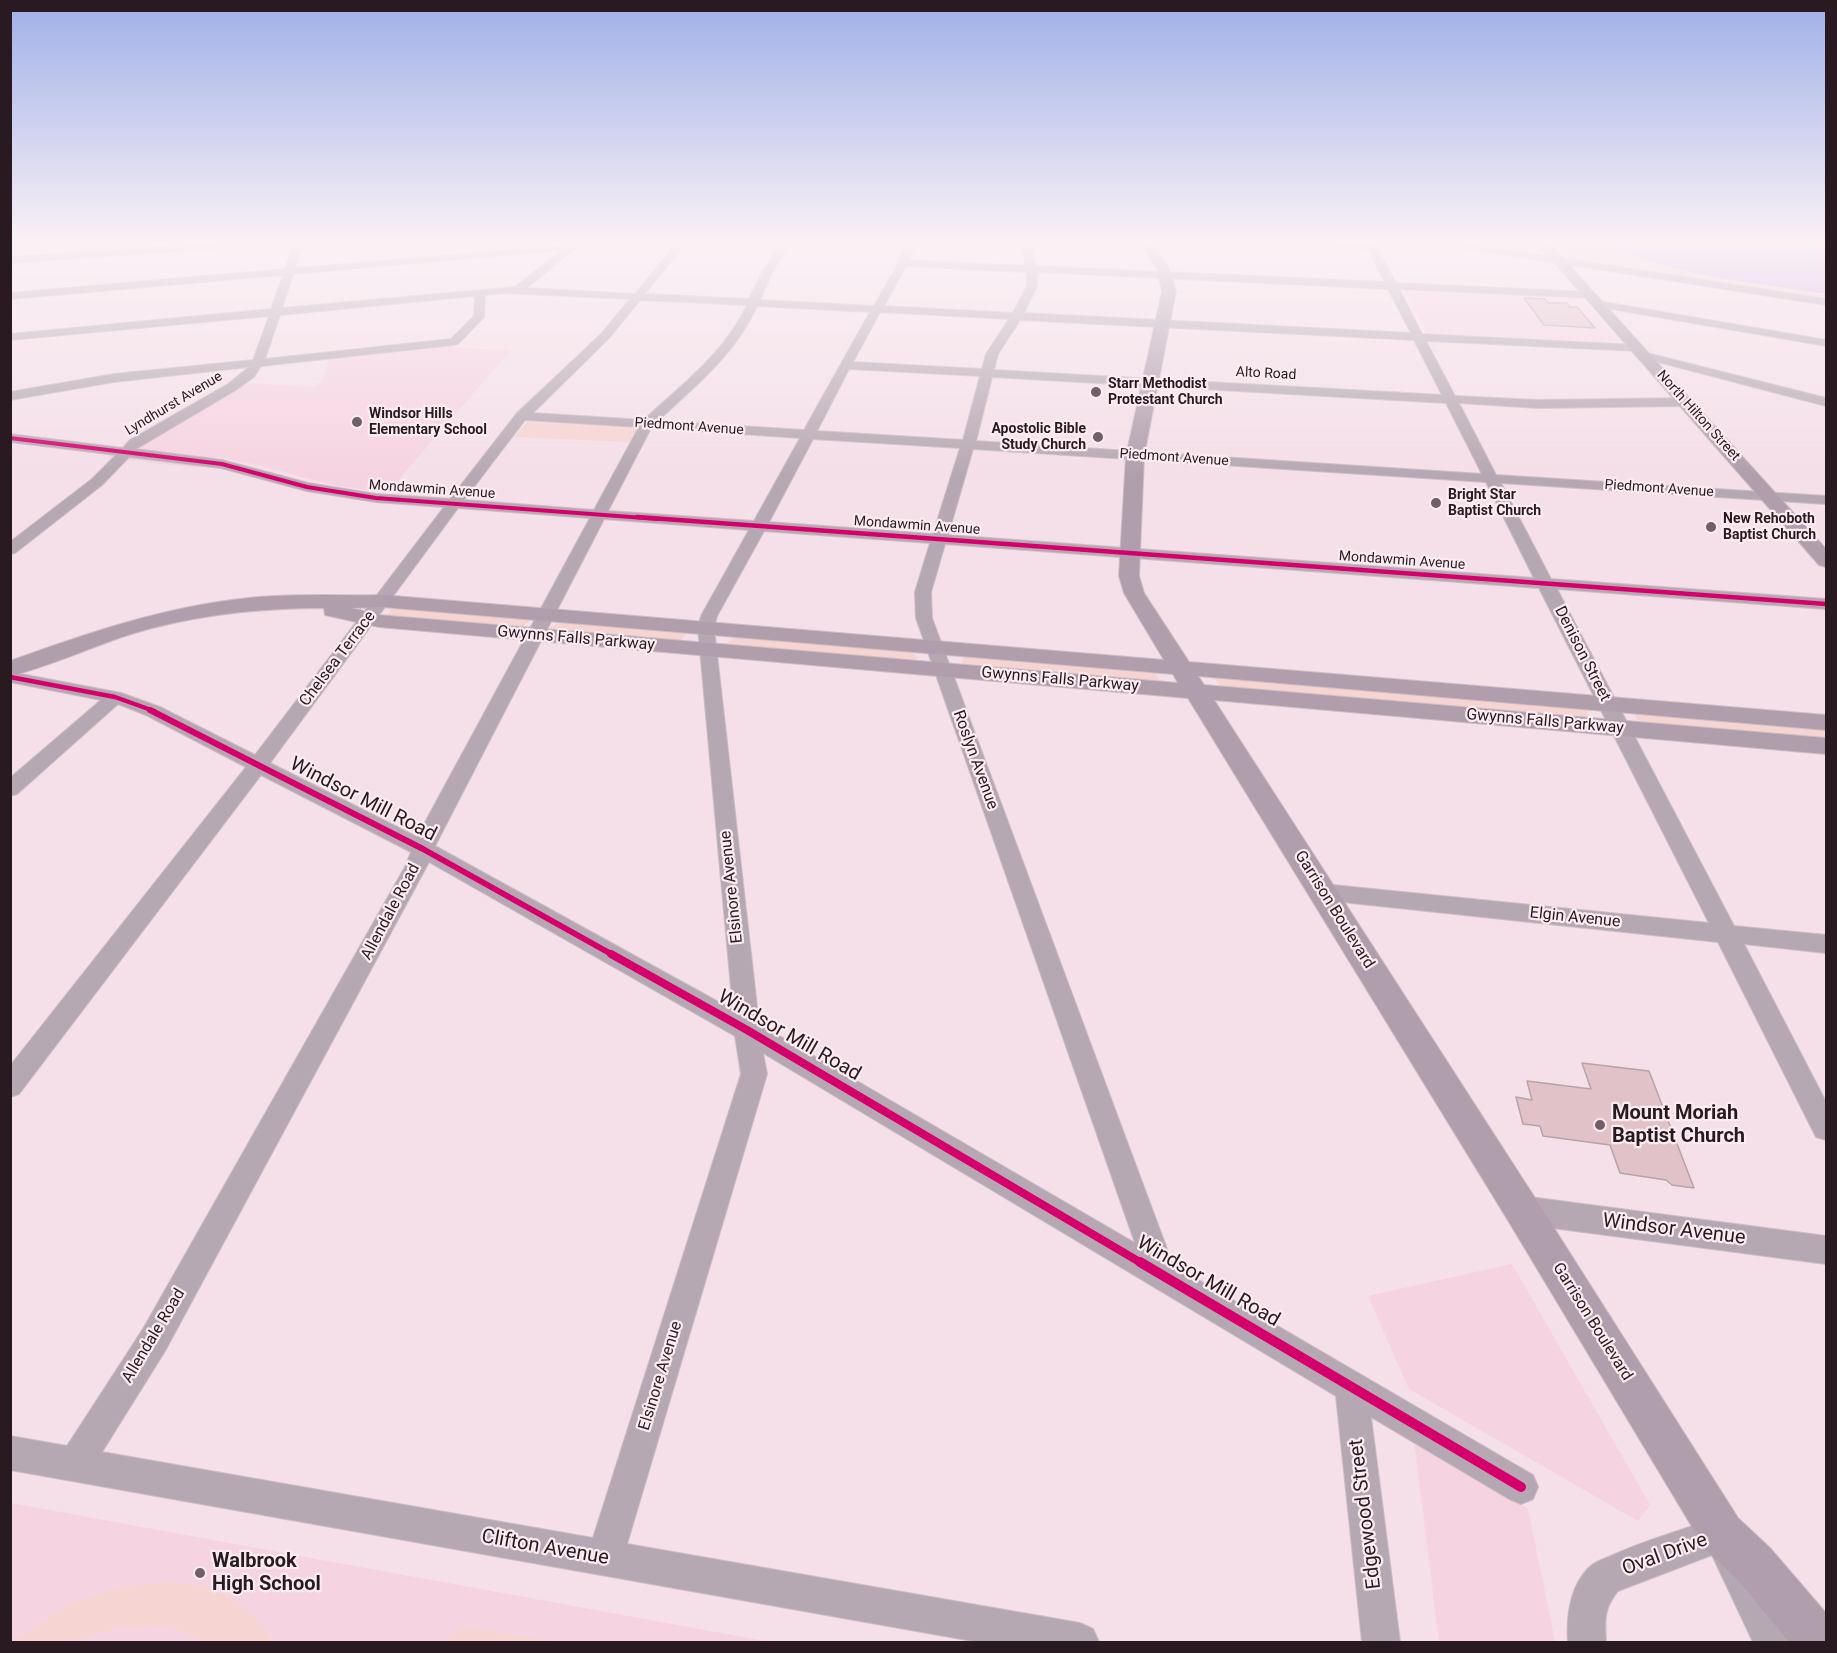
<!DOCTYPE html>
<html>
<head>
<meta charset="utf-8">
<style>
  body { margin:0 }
  #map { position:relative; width:1837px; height:1653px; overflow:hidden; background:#f5dfe8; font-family:Roboto,sans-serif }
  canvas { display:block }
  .frame { position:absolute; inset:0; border:12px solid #281a20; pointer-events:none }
</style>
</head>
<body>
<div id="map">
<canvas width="1837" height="1653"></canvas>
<div class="frame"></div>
</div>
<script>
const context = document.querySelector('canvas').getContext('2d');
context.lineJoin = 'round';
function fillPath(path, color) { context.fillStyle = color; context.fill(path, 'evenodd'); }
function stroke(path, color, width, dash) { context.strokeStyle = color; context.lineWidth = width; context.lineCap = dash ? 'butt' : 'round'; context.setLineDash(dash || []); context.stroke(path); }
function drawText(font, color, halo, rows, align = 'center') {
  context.font = font + ' Roboto,sans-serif'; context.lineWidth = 4.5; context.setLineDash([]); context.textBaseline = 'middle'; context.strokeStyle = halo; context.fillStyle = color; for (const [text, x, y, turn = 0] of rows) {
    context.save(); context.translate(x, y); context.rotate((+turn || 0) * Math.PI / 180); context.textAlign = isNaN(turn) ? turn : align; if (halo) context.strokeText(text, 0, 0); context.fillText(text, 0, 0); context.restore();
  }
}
fillPath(new Path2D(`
  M 1404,290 L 1581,298 L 1621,343 L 1428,333 Z
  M 448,347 L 511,350 L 387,493 L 333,485 L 258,465 L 217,457 L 199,468 L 106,458 L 135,437 L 230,382 L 314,387 L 322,381 L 329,359 Z
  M 1512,1264 L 1650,1505 L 1638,1521 L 1409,1389 L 1368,1296 Z
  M 1414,1440 L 1528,1509 L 1555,1642 L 1439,1642 Z
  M 11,1503 L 770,1642 L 11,1642 Z`), '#f6d3e1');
fillPath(new Path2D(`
  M 1557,245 L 1826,245 L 1826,299 L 1569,258 Z
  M 527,422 L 639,427 L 629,442 L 514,437 Z
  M 399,607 L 526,618 L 529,621 L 521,628 L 386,616 L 392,609 Z
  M 562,621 L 683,631 L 686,634 L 679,642 L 551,631 L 550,627 Z
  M 738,635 L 913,650 L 917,658 L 913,662 L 730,646 L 728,642 Z
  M 970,655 L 1153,671 L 1159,679 L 1156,683 L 964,666 L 962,662 L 964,657 Z
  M 1217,675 L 1586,709 L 1590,719 L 1222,688 L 1214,678 Z
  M 1640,712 L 1826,726 L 1826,742 L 1656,727 L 1637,720 L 1635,714 Z
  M 166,1582 C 179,1584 196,1584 209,1588 C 234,1598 262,1617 272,1642 L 205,1642 L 182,1631 L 148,1626 L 110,1630 L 74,1642 L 11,1642 L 66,1606 L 121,1587 Z
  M 465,1627 L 561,1642 L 441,1642 Z`), '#f6d4d1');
fillPath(new Path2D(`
  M 1605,245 L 1826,245 L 1826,294 C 1753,282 1674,276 1605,245 Z`), '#d2aae8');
const building = new Path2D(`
  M 1524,298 L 1545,299 L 1548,303 L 1567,303 L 1570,307 L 1577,307 L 1595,328 L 1544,325 Z
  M 1582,1063 L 1649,1071 L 1694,1188 L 1672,1185 L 1666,1180 L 1620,1173 L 1610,1145 L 1543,1136 L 1540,1126 L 1523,1124 L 1516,1097 L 1532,1100 L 1527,1081 L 1591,1089 Z`);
fillPath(building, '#e1c2c9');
stroke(building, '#b5a4a8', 1.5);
const minor = new Path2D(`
  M 186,245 L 225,245 L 220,248 L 10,263 L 10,257 Z
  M 294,245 L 303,245 L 295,268 L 576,245 L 575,248 L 527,288 L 635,294 L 675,245 L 684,245 L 645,294 L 749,299 L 763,270 L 782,245 L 790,245 L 773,270 L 760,300 L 874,306 L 894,271 L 906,245 L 915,245 L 909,260 L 1026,266 L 1021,245 L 1030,245 L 1036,266 L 1385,282 L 1368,249 L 1338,248 L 1333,245 L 1375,245 L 1396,283 L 1590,292 L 1595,295 L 1590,298 L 1399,289 L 1422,334 L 1637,345 L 1643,348 L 1637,351 L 1426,341 L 1455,396 L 1538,400 L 1685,398 L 1691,402 L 1685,406 L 1538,408 L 1459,403 L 1496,475 L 1826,496 L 1826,504 L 1501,483 L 1551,579 L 1826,599 L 1826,609 L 1557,589 L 1734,926 L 1826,935 L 1826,953 L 1744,944 L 1826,1102 L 1826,1140 L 1816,1137 L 1718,942 L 1323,900 L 1315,898 L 1312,892 L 1315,886 L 1323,884 L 1709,923 L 1539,588 L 945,544 L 931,592 L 932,618 L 1173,1265 L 1533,1475 L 1538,1487 L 1533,1499 L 1521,1504 L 1509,1499 L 1371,1417 L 1400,1642 L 1362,1642 L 1336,1396 L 763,1053 L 767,1074 L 627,1544 L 1080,1623 L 1093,1629 L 1099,1642 L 978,1642 L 10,1470 L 10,1436 L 67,1446 L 143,1329 L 405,867 L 411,852 L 261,775 L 19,1094 L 10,1097 L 10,1066 L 246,767 L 146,715 L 118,704 L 17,794 L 10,796 L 10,778 L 101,700 L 10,682 L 10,672 L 121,693 L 160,707 L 255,755 L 444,507 L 376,502 L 307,491 L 221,468 L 129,457 L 102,485 L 15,553 L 10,554 L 10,542 L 92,479 L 116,455 L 10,442 L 10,434 L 123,448 L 130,440 L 228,384 L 249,367 L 114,382 L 10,400 L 10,392 L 114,374 L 253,360 L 269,316 L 10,340 L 10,334 L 271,309 L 283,275 L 10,299 L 10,293 L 285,269 ZM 562,250 L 515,287 L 282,308 L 293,274 ZM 906,266 L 1027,272 L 1027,286 L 1013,313 L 884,306 ZM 1037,272 L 1388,289 L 1411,333 L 1024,313 L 1037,286 ZM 505,293 L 630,299 L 601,334 L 517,413 L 450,499 L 376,494 L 308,483 L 222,460 L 136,449 L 236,390 L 254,377 L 261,366 L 454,345 L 458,344 L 484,317 L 485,295 ZM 475,296 L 474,316 L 451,339 L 265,359 L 280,315 ZM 640,300 L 747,305 C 724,354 682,384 644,420 L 533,413 L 609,338 ZM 757,306 L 870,312 L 804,430 L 658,421 C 696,385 735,355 757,306 ZM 880,312 L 1009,319 L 986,354 L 982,369 L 853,362 ZM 1020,320 L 1414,340 L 1442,395 L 994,370 L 998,354 ZM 849,369 L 980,376 L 963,440 L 817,431 ZM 992,377 L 1446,403 L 1482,474 L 976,441 ZM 525,420 L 639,427 L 594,510 L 464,500 ZM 651,428 L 800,438 L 754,521 L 608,511 ZM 813,439 L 960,448 L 933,534 L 769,522 ZM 973,449 L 1486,482 L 1534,578 L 948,535 ZM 458,508 L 590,518 L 417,837 L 270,763 ZM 604,519 L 749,530 L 701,616 L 698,628 L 733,1010 L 435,846 ZM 764,531 L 930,543 L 915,592 L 916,618 L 1135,1243 L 759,1024 L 714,628 L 717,616 ZM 429,862 L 735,1036 L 741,1074 L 593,1538 L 102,1452 L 165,1351 Z
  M 1458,245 L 1478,245 L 1826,299 L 1826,305 L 1463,248 Z
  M 1598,301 L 1826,340 L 1826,346 L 1594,306 L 1593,304 Z
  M 1643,352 L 1826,398 L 1826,406 L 1639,357 L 1639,353 Z
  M 1522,1196 L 1826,1236 L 1826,1264 L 1522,1224 L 1512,1220 L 1508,1210 L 1512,1200 Z
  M 1722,1516 L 1734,1522 L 1748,1554 L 1792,1642 L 1753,1642 L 1712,1555 L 1618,1591 C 1603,1610 1605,1620 1606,1642 L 1568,1642 C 1566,1617 1570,1583 1592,1565 C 1597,1561 1606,1558 1613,1555 C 1648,1539 1686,1529 1722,1516 Z`);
const major = new Path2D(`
  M 1140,245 L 1152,245 L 1169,268 L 1176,291 L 1144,456 L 1139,576 L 1144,593 L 1189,662 L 1826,715 L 1826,730 L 1198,676 L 1204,685 L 1826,738 L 1826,754 L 1214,700 L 1535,1198 L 1738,1518 L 1770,1548 L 1826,1613 L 1826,1642 L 1789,1642 L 1738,1580 L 1706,1550 L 1509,1222 L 1188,698 L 379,627 L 325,615 L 324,608 C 257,608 192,615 128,635 C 89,648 50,666 10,676 L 10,661 C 85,634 161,608 240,599 C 287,593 335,596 382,595 L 1164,660 L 1124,593 L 1119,576 L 1126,456 L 1162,291 L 1157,268 ZM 382,607 L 1173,674 L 1178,683 L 379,615 L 352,608 Z
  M 1539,245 L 1551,245 L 1826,549 L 1826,567 L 1819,565 Z`);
stroke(minor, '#cebdc5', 2);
stroke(major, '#cebdc5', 2);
fillPath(minor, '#b6a8b2');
fillPath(major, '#b09eac');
stroke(new Path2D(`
  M 10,438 L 222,464 L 307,487 L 376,498 L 658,519`), '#d6006c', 4);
stroke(new Path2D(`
  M 637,517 L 1826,604
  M 10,677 L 115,697 L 154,711`), '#d6006c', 4.5);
stroke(new Path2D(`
  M 150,710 L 423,849 L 613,955`), '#d6006c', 6);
stroke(new Path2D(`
  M 611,954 L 747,1030 L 1143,1264`), '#d6006c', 8);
stroke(new Path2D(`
  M 1140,1262 L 1521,1487`), '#d6006c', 10);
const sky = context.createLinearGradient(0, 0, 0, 476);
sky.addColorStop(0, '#9fb0e8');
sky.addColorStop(0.51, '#faf1f5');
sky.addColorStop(1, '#faf1f500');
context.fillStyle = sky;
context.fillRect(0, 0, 1837, 476);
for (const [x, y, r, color] of [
  [1096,392,6,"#705f66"],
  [357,422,6,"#705f66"],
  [1098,437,6,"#705f66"],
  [1436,503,6,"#705f66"],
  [1711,527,6,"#705f66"],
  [1600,1125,6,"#705f66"],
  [200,1573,6,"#705f66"]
]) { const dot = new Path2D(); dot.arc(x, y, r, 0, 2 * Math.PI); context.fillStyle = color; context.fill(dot); stroke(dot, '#fbecf1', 2); }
drawText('14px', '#281a20', '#fbecf1', [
  ["Alto Road",1266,374,3],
  ["Lyndhurst Avenue",174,404,-31],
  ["North Hilton Street",1698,416,48],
  ["Piedmont Avenue",689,427,4],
  ["Piedmont Avenue",1174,458,4],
  ["Piedmont Avenue",1659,489,4],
  ["Mondawmin Avenue",432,490,4],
  ["Mondawmin Avenue",917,526,4],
  ["Mondawmin Avenue",1402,561,4]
]);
drawText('bold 14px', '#281a20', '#fbecf1', [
  ["Starr Methodist",1108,384],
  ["Protestant Church",1108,400],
  ["Windsor Hills",369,414],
  ["Elementary School",369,430],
  ["Apostolic Bible",1086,429,"right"],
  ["Study Church",1086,445,"right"],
  ["Bright Star",1448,495],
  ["Baptist Church",1448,511],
  ["New Rehoboth",1723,519],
  ["Baptist Church",1723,535]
], 'left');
drawText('16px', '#281a20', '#fbecf1', [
  ["Gwynns Falls Parkway",576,639,5],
  ["Denison Street",1582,654,63],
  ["Chelsea Terrace",338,659,-53],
  ["Gwynns Falls Parkway",1060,680,5],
  ["Gwynns Falls Parkway",1545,722,5],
  ["Roslyn Avenue",975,760,70],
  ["Elsinore Avenue",732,887,-96],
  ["Garrison Boulevard",1334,910,58],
  ["Allendale Road",391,912,-62],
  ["Elgin Avenue",1575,918,6],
  ["Garrison Boulevard",1592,1322,58],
  ["Allendale Road",154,1336,-59],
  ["Elsinore Avenue",661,1376,-73]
]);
drawText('20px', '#281a20', '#fbecf1', [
  ["Windsor Mill Road",363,800,27],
  ["Windsor Mill Road",789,1036,30],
  ["Windsor Avenue",1674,1230,7],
  ["Windsor Mill Road",1208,1282,30],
  ["Edgewood Street",1366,1514,-97],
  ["Clifton Avenue",545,1548,10],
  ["Oval Drive",1665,1555,-20]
]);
drawText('bold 20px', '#281a20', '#fbecf1', [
  ["Mount Moriah",1612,1114],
  ["Baptist Church",1612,1137],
  ["Walbrook",212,1562],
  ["High School",212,1585]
], 'left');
</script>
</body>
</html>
